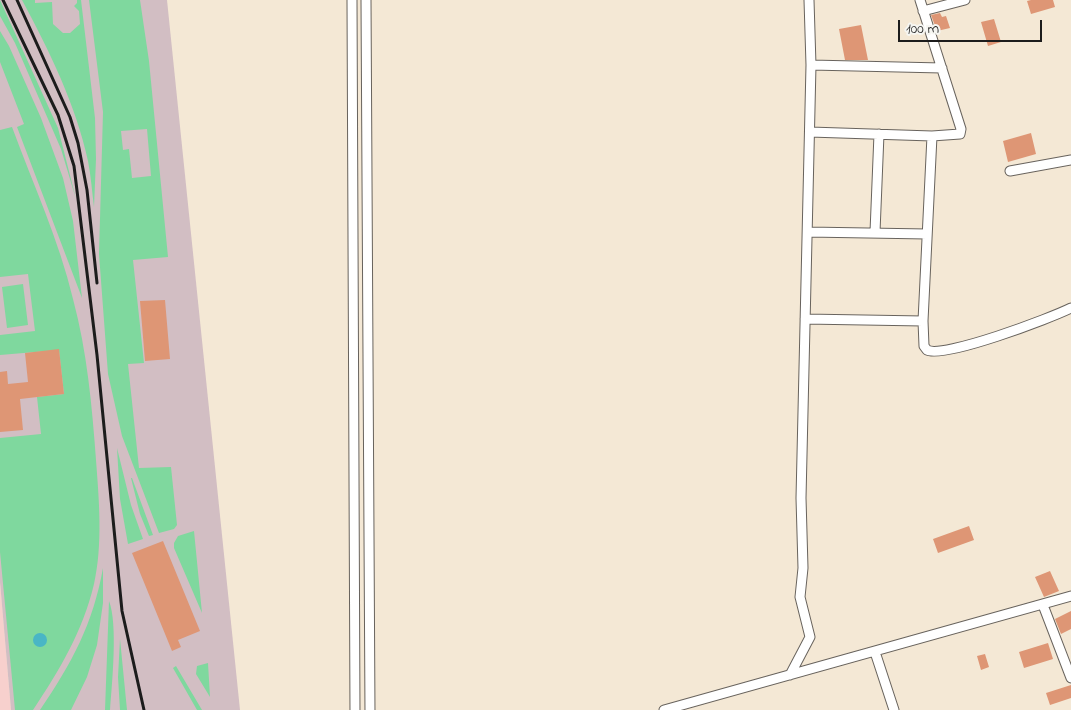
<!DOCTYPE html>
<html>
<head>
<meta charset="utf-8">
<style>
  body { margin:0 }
  #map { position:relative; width:1071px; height:710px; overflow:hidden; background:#f4e8d5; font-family:"Indie Flower",sans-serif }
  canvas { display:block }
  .scale { position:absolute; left:898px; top:20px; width:144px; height:22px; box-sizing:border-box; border:2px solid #1c1c1c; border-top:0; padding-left:6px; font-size:15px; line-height:18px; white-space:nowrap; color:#1c1c1c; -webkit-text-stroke:4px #f6f6f2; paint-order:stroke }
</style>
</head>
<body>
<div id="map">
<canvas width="1071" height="710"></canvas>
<div class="scale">100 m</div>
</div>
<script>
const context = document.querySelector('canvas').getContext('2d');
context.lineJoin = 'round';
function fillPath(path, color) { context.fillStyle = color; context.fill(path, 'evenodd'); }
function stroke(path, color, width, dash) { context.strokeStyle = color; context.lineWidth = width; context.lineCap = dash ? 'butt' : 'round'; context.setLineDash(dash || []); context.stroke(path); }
fillPath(new Path2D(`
  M 0,582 L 11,709 L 11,710 L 0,710 Z`), '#f7d0cd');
fillPath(new Path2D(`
  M 0,0 L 167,0 L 240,710 L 11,710 L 0,582 Z`), '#d2bec3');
fillPath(new Path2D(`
  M 0,0 L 58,128 L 76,199 L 61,149 L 15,43 L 0,16 Z
  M 22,0 L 35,0 L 35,3 L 52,2 L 53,24 L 63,33 L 70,33 L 80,24 L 79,11 L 74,6 L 77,3 L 77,0 L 81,0 L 95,118 L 96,159 L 94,207 C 92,192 91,176 88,161 C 76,105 49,50 22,0 Z
  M 89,0 L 140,0 L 149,61 L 168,257 L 133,260 L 144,363 L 128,364 L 139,468 L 171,467 L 177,525 L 174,529 L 159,533 L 122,436 L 108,374 L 99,254 L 103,112 ZM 147,129 L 151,176 L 132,178 L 129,149 L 123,150 L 121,131 Z
  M 0,31 L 9,46 L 41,118 L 63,178 L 73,221 L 82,298 L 17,127 L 24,124 L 0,62 Z
  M 12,127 C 33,184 59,240 73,299 C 87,351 92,406 96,460 C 99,500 103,544 94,584 C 83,631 59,671 33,710 L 15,710 L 0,552 L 0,438 L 41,434 L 37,397 L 64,394 L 59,350 L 0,355 L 0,335 L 35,331 L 28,274 L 0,277 L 0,130 Z
  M 23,284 L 28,325 L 7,328 L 2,287 Z
  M 117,448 L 131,505 L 143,539 L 128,544 L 120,499 Z
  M 131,478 L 132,478 L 153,535 L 149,536 L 140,514 Z
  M 194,531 L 202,613 L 174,548 L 174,543 L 178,536 Z
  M 103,568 L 103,603 L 97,645 L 87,677 L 71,710 L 40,710 C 72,663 93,624 103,568 Z
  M 109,601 C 118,624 112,683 110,710 L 105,710 Z
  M 120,639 L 127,710 L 120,710 L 118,677 Z
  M 208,663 L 210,697 L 196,674 L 197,666 Z
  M 176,666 L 202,710 L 197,710 L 173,668 Z`), '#7fd89e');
fillPath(new Path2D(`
  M33 640a7 7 0 1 1 14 0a7 7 0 1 1-14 0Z`), '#49b6c5');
fillPath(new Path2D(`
  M 1031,0 L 1053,0 L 1055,7 L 1031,14 L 1027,1 Z
  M 940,13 L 942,17 L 946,16 L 950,28 L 937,31 L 931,15 Z
  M 994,19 L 1001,42 L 988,46 L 981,22 Z
  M 861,25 L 868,60 L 845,60 L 839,29 Z
  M 1031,133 L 1036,154 L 1008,162 L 1003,141 Z
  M 165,300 L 170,359 L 145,361 L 140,301 Z
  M 59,349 L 64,394 L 20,399 L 23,430 L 0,432 L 0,372 L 7,371 L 8,384 L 28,382 L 25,353 Z
  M 969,526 L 974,540 L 938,553 L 933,539 Z
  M 163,541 L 200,631 L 178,640 L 181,647 L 172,651 L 132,553 Z
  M 1050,571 L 1059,591 L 1044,597 L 1035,577 Z
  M 1071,611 L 1071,629 L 1061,634 L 1055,619 Z
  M 1048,643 L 1053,659 L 1024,668 L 1019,652 Z
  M 985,654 L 989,667 L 981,670 L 977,656 Z
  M 1071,685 L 1071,698 L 1050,705 L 1046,693 Z`), '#de9675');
const minor = new Path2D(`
  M 352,0 L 355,710
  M 366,0 L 370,710
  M 923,11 L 965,0
  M 811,65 L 942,68
  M 810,132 L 932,136 L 960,134 L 961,129 L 920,0
  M 932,136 L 923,321 L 924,346 L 927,350 C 943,359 1051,318 1071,308
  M 1010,171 L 1071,160
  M 808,232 L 927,234
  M 875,232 L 879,134
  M 805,319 L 923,321
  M 1043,605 L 1071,678
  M 875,652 L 894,710
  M 790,675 L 810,637 L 800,597 L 803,568 L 801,498 L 811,65 L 809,0
  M 664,710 L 1071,596`);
stroke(minor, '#68635d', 11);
stroke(minor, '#fff', 9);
stroke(new Path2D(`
  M 3,0 L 58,115 L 74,166 L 97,355 L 122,611 L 144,710
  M 17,0 L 70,117 L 78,143 L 87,190 L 97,283`), '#1c1c1c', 3);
</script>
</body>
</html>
